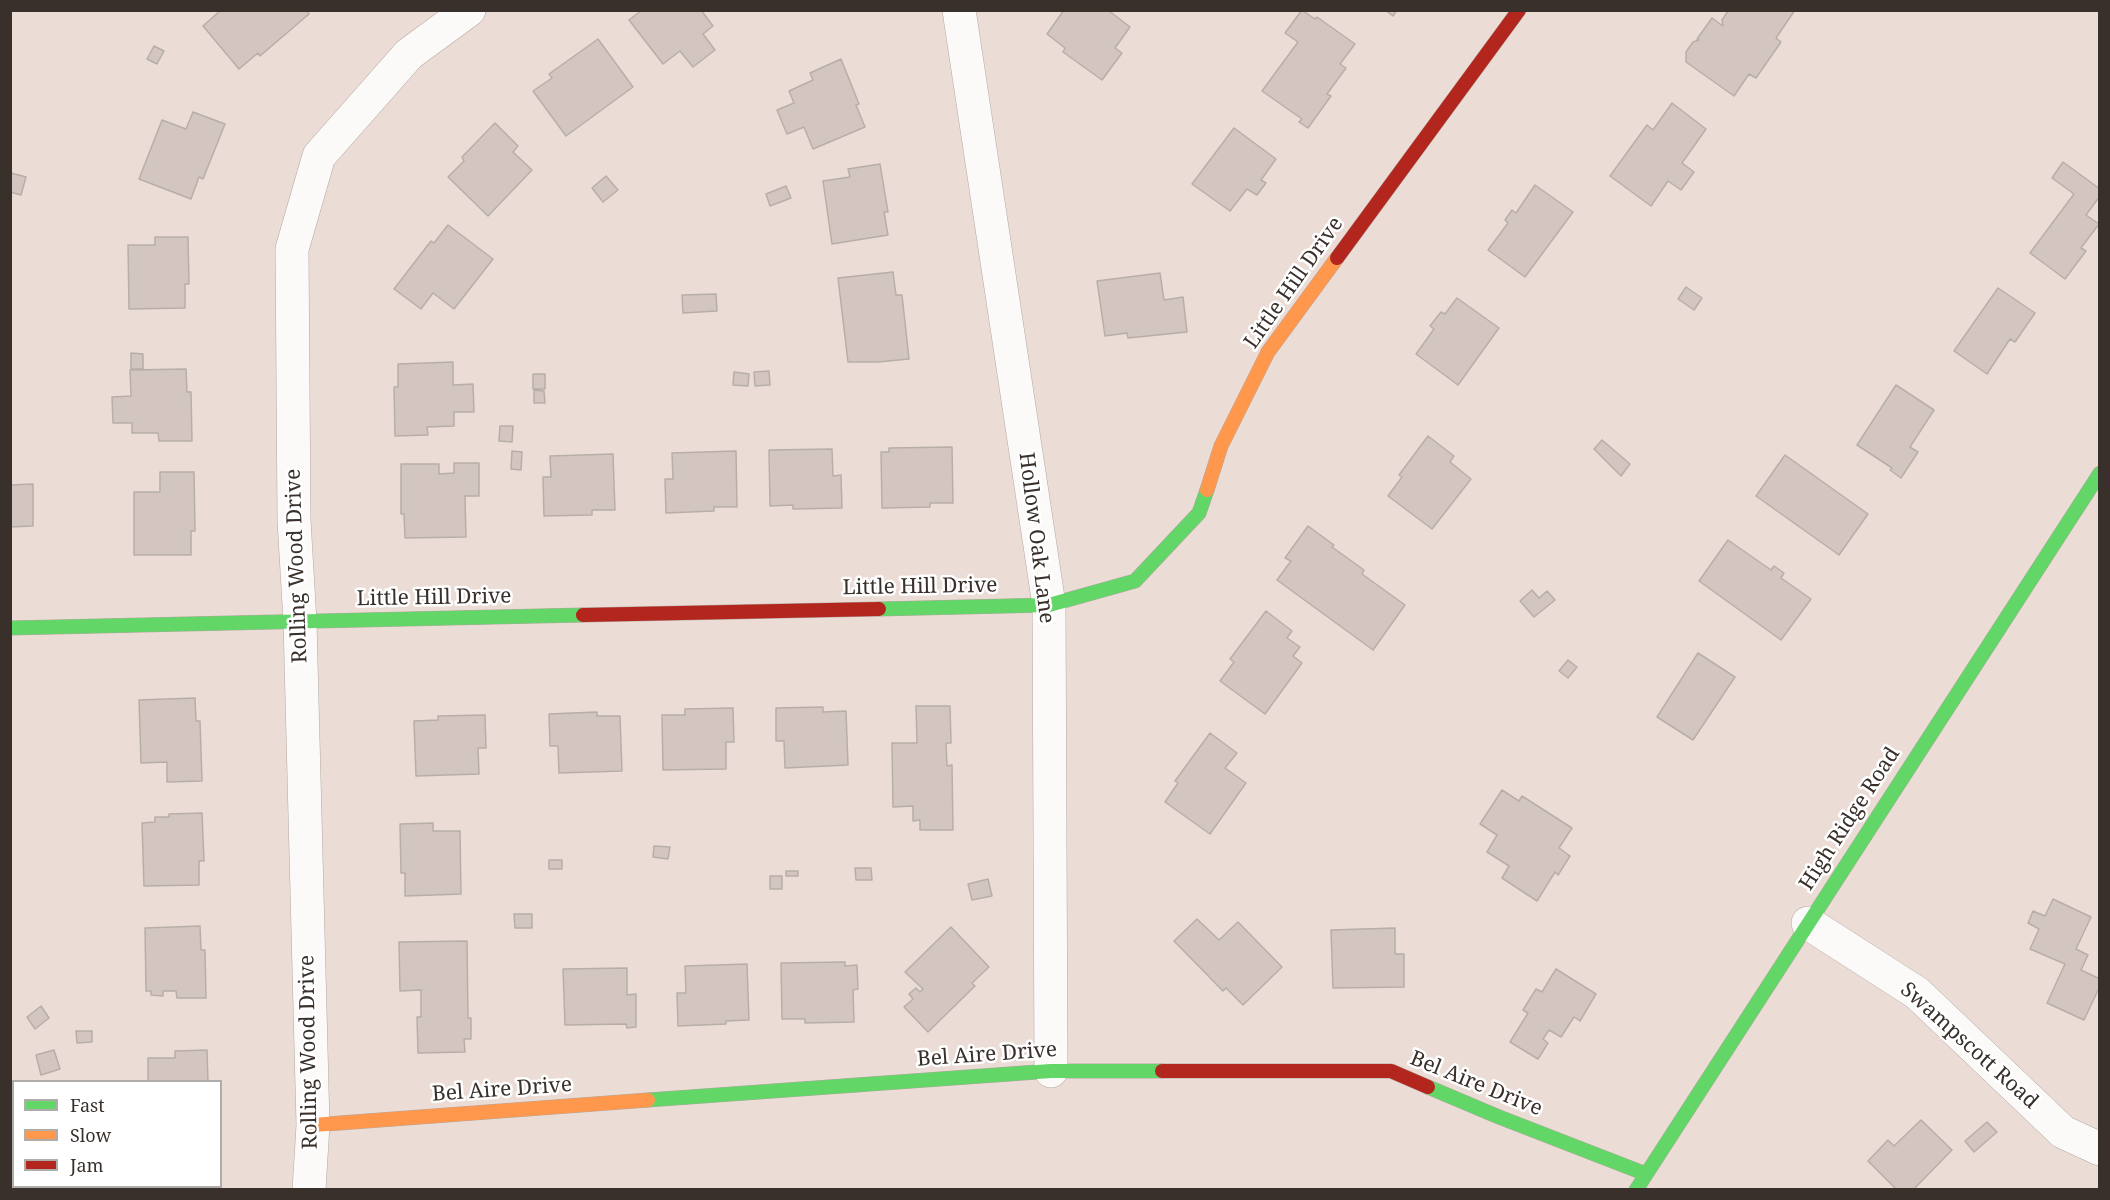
<!DOCTYPE html>
<html>
<head>
<meta charset="utf-8">
<style>
  body { margin:0 }
  #map { position:relative; width:2110px; height:1200px; overflow:hidden; background:#ebddd6; font-family:"Noto Serif",serif }
  canvas { display:block }
  .frame { position:absolute; inset:0; border:12px solid #39302b; pointer-events:none }
  .legend { position:absolute; left:12px; top:1080px; width:210px; height:108px; box-sizing:border-box; background:#fff; border:2px solid #b0acaa; margin:0; padding:8px 10px; list-style:none; font-size:18px; color:#39302b }
  .legend li { display:flex; align-items:center; gap:12px; height:30px }
  .legend b { width:30px; border:2px solid #b0acaa }
</style>
</head>
<body>
<div id="map">
<canvas width="2110" height="1200"></canvas>
<div class="frame"></div>
<ul class="legend">
<li><b style="height:8px;background:#63d668"></b>Fast</li>
<li><b style="height:8px;background:#ff974d"></b>Slow</li>
<li><b style="height:8px;background:#b3261e"></b>Jam</li>
</ul>
</div>
<script>
const context = document.querySelector('canvas').getContext('2d');
context.lineJoin = 'round';
function fillPath(path, color) { context.fillStyle = color; context.fill(path, 'evenodd'); }
function stroke(path, color, width, dash) { context.strokeStyle = color; context.lineWidth = width; context.lineCap = dash ? 'butt' : 'round'; context.setLineDash(dash || []); context.stroke(path); }
function drawText(font, color, halo, rows, align = 'center') {
  context.font = font + ' "Noto Serif",serif'; context.lineWidth = 5; context.setLineDash([]); context.textBaseline = 'middle'; context.strokeStyle = halo; context.fillStyle = color; for (const [text, x, y, turn = 0] of rows) {
    context.save(); context.translate(x, y); context.rotate((+turn || 0) * Math.PI / 180); context.textAlign = isNaN(turn) ? turn : align; if (halo) context.strokeText(text, 0, 0); context.fillText(text, 0, 0); context.restore();
  }
}
const building = new Path2D(`
  M 221,10 L 306,10 L 309,14 L 260,56 L 258,53 L 239,69 L 203,26 Z
  M 642,10 L 701,10 L 713,26 L 703,34 L 715,50 L 693,67 L 680,51 L 663,64 L 629,20 Z
  M 1064,10 L 1108,10 L 1130,27 L 1115,48 L 1122,53 L 1102,80 L 1063,52 L 1065,48 L 1047,34 Z
  M 1302,10 L 1315,19 L 1317,17 L 1355,44 L 1340,64 L 1346,68 L 1327,94 L 1331,96 L 1308,128 L 1299,122 L 1302,119 L 1262,91 L 1298,42 L 1285,33 Z
  M 1385,10 L 1397,10 L 1393,16 Z
  M 1795,10 L 1776,38 L 1781,42 L 1756,78 L 1749,74 L 1734,96 L 1686,62 L 1686,52 L 1693,42 L 1699,40 L 1697,39 L 1712,18 L 1723,26 L 1722,20 L 1728,11 Z
  M 598,39 L 633,87 L 566,136 L 533,91 L 552,78 L 549,74 Z
  M 154,46 L 164,51 L 157,64 L 147,59 Z
  M 841,59 L 859,104 L 856,105 L 865,127 L 813,149 L 804,127 L 787,134 L 777,110 L 794,103 L 789,91 L 813,80 L 810,73 Z
  M 1672,103 L 1706,129 L 1682,163 L 1694,172 L 1681,190 L 1668,181 L 1651,206 L 1610,176 L 1647,125 L 1653,130 Z
  M 193,112 L 225,124 L 203,179 L 199,177 L 191,199 L 139,179 L 162,120 L 186,129 Z
  M 495,123 L 518,146 L 513,152 L 532,170 L 488,216 L 448,177 L 464,161 L 462,157 Z
  M 1234,128 L 1276,159 L 1261,180 L 1266,183 L 1257,195 L 1247,189 L 1230,211 L 1192,184 Z
  M 2063,162 L 2100,189 L 2100,196 L 2086,215 L 2099,224 L 2081,248 L 2086,251 L 2065,279 L 2030,253 L 2074,194 L 2052,178 Z
  M 880,164 L 888,212 L 884,212 L 888,235 L 832,244 L 823,181 L 850,177 L 848,169 Z
  M 11,173 L 26,177 L 21,195 L 10,192 Z
  M 606,176 L 618,190 L 603,202 L 592,188 Z
  M 1535,185 L 1573,212 L 1525,277 L 1488,250 L 1508,223 L 1505,220 L 1512,210 L 1516,213 Z
  M 786,186 L 791,198 L 770,206 L 766,194 Z
  M 448,225 L 493,259 L 454,309 L 433,293 L 421,309 L 394,289 L 431,241 L 434,243 Z
  M 155,237 L 188,237 L 189,284 L 185,284 L 185,308 L 129,309 L 128,245 L 155,245 Z
  M 893,272 L 896,295 L 902,295 L 909,359 L 878,362 L 848,362 L 838,278 Z
  M 1160,273 L 1164,300 L 1183,297 L 1187,332 L 1128,338 L 1127,333 L 1105,336 L 1097,281 Z
  M 1686,287 L 1702,298 L 1694,310 L 1678,299 Z
  M 1998,288 L 2035,313 L 2015,342 L 2010,339 L 1987,374 L 1954,351 Z
  M 716,294 L 717,311 L 683,313 L 682,295 Z
  M 1457,298 L 1499,328 L 1458,385 L 1416,354 L 1434,329 L 1430,326 L 1441,312 L 1445,314 Z
  M 131,353 L 143,354 L 143,369 L 131,369 Z
  M 453,362 L 453,385 L 473,384 L 474,412 L 454,412 L 454,426 L 427,427 L 428,435 L 395,436 L 394,387 L 398,387 L 398,364 Z
  M 186,369 L 187,392 L 191,392 L 192,441 L 159,441 L 158,433 L 132,433 L 132,423 L 113,423 L 112,397 L 131,396 L 130,370 Z
  M 769,371 L 770,385 L 755,386 L 754,372 Z
  M 734,372 L 749,374 L 748,386 L 733,385 Z
  M 533,374 L 545,374 L 545,389 L 533,389 Z
  M 1896,385 L 1934,410 L 1910,447 L 1918,452 L 1901,478 L 1890,470 L 1892,468 L 1857,445 Z
  M 534,390 L 544,391 L 545,403 L 534,403 Z
  M 500,426 L 513,426 L 512,442 L 499,441 Z
  M 1428,436 L 1454,456 L 1450,462 L 1471,479 L 1432,529 L 1388,496 L 1402,477 L 1399,475 Z
  M 1602,440 L 1630,464 L 1621,476 L 1594,449 Z
  M 952,447 L 953,503 L 930,503 L 930,507 L 882,508 L 881,452 L 889,452 L 889,448 Z
  M 832,449 L 833,476 L 841,475 L 842,508 L 793,509 L 793,505 L 770,506 L 769,450 Z
  M 512,451 L 522,452 L 521,470 L 511,469 Z
  M 736,451 L 737,507 L 714,507 L 714,511 L 666,513 L 665,479 L 673,479 L 672,453 Z
  M 613,454 L 615,510 L 592,510 L 592,515 L 544,516 L 543,477 L 551,477 L 550,456 Z
  M 1785,455 L 1868,514 L 1839,555 L 1756,496 Z
  M 454,463 L 479,463 L 479,496 L 465,496 L 466,537 L 405,538 L 404,514 L 401,514 L 401,464 L 439,464 L 439,474 L 454,473 Z
  M 160,472 L 194,472 L 195,531 L 191,531 L 191,555 L 134,555 L 134,492 L 160,492 Z
  M 33,484 L 33,526 L 10,527 L 10,485 Z
  M 1308,526 L 1334,545 L 1332,547 L 1364,570 L 1362,574 L 1405,605 L 1373,650 L 1277,580 L 1291,561 L 1285,558 Z
  M 1728,540 L 1771,570 L 1774,566 L 1784,573 L 1781,578 L 1811,599 L 1781,640 L 1699,581 Z
  M 1532,590 L 1539,598 L 1547,591 L 1555,600 L 1534,617 L 1520,601 Z
  M 1266,611 L 1292,631 L 1287,638 L 1300,647 L 1293,656 L 1302,663 L 1265,714 L 1220,681 L 1234,662 L 1230,659 Z
  M 1698,653 L 1735,677 L 1693,740 L 1657,717 Z
  M 1568,660 L 1577,667 L 1568,678 L 1559,671 Z
  M 195,698 L 196,721 L 200,721 L 202,781 L 167,782 L 167,762 L 141,763 L 139,700 Z
  M 916,706 L 950,706 L 951,743 L 946,743 L 947,766 L 952,765 L 953,830 L 920,830 L 920,820 L 913,821 L 913,806 L 893,807 L 892,743 L 917,743 Z
  M 823,707 L 823,712 L 846,711 L 848,765 L 785,768 L 784,741 L 776,741 L 776,708 Z
  M 733,708 L 734,742 L 726,742 L 726,769 L 663,770 L 662,715 L 685,715 L 685,709 Z
  M 597,712 L 597,716 L 620,716 L 622,771 L 559,773 L 558,746 L 550,746 L 549,714 Z
  M 485,715 L 486,748 L 478,748 L 479,774 L 416,776 L 414,721 L 438,720 L 438,716 Z
  M 1210,733 L 1237,753 L 1225,768 L 1246,783 L 1210,834 L 1165,802 L 1178,783 L 1175,781 Z
  M 1502,790 L 1519,801 L 1522,796 L 1572,828 L 1559,848 L 1570,856 L 1558,875 L 1555,872 L 1537,901 L 1502,878 L 1509,866 L 1487,852 L 1497,835 L 1480,824 Z
  M 202,813 L 204,861 L 199,861 L 199,885 L 144,886 L 142,823 L 155,822 L 155,817 L 169,817 L 169,814 Z
  M 433,823 L 433,831 L 460,831 L 461,894 L 405,896 L 405,873 L 401,873 L 400,824 Z
  M 654,846 L 670,847 L 668,859 L 653,857 Z
  M 549,860 L 562,860 L 562,869 L 549,869 Z
  M 855,868 L 871,868 L 872,880 L 856,880 Z
  M 786,871 L 798,871 L 798,876 L 786,876 Z
  M 770,876 L 782,876 L 782,889 L 770,889 Z
  M 988,879 L 992,896 L 972,900 L 968,884 Z
  M 2053,899 L 2091,917 L 2076,949 L 2088,955 L 2081,970 L 2100,979 L 2100,986 L 2084,1020 L 2047,1003 L 2065,964 L 2030,949 L 2039,929 L 2028,923 L 2033,911 L 2045,916 Z
  M 514,914 L 532,914 L 532,928 L 515,928 Z
  M 1197,919 L 1219,940 L 1238,922 L 1282,967 L 1243,1005 L 1226,988 L 1223,991 L 1174,941 Z
  M 200,926 L 201,950 L 205,950 L 206,998 L 177,998 L 176,991 L 163,991 L 163,996 L 151,995 L 151,991 L 146,991 L 145,928 Z
  M 951,927 L 989,967 L 972,983 L 975,986 L 928,1032 L 904,1007 L 913,999 L 909,994 L 916,988 L 920,992 L 923,989 L 905,972 Z
  M 1395,928 L 1395,954 L 1404,954 L 1404,987 L 1333,988 L 1331,930 Z
  M 467,941 L 468,1018 L 471,1018 L 471,1039 L 464,1039 L 465,1052 L 418,1053 L 417,1017 L 421,1017 L 421,990 L 400,991 L 399,942 Z
  M 845,962 L 845,966 L 857,965 L 858,989 L 853,990 L 854,1022 L 805,1023 L 805,1019 L 782,1019 L 781,963 Z
  M 747,964 L 749,1020 L 726,1021 L 726,1024 L 678,1026 L 677,993 L 686,993 L 685,966 Z
  M 627,968 L 627,995 L 636,994 L 636,1027 L 627,1028 L 626,1024 L 565,1025 L 563,969 Z
  M 1556,969 L 1596,994 L 1580,1021 L 1574,1017 L 1561,1037 L 1549,1030 L 1543,1039 L 1548,1043 L 1538,1059 L 1510,1042 L 1528,1013 L 1523,1010 L 1536,989 L 1542,992 Z
  M 41,1006 L 49,1018 L 35,1029 L 27,1017 Z
  M 76,1031 L 92,1031 L 92,1042 L 77,1043 Z
  M 54,1050 L 60,1069 L 41,1075 L 36,1055 Z
  M 207,1050 L 208,1082 L 148,1082 L 148,1058 L 175,1058 L 175,1051 Z
  M 1921,1120 L 1952,1150 L 1913,1190 L 1897,1190 L 1868,1161 L 1888,1140 L 1894,1146 Z
  M 1987,1122 L 1997,1132 L 1974,1152 L 1965,1141 Z
  M 151,1186 L 205,1186 L 205,1190 L 151,1190 Z`);
fillPath(building, '#d3c6c0');
stroke(building, '#b8aea9', 1.5);
const street = new Path2D(`
  M 959,10 L 1049,605 L 1051,1071
  M 1808,923 L 1917,993 L 2063,1132 L 2100,1149
  M 309,1190 L 313,1125 L 300,622 L 294,520 L 292,249 L 319,156 L 409,54 L 469,10`);
const fast = new Path2D(`
  M 879,609 L 1049,605 L 1135,581 L 1199,513 L 1207,490
  M 10,628 L 583,615
  M 1428,1087 L 1499,1117 L 1646,1174
  M 648,1100 L 1051,1071 L 1162,1071
  M 1636,1190 L 2100,473`);
const slow = new Path2D(`
  M 1207,490 L 1221,446 L 1268,352 L 1337,258
  M 313,1125 L 648,1100`);
const jam = new Path2D(`
  M 1337,258 L 1519,10
  M 583,615 L 879,609
  M 1162,1071 L 1391,1071 L 1428,1087`);
stroke(street, '#b1a7a1', 34);
stroke(fast, '#b1a7a1', 15);
stroke(slow, '#b1a7a1', 15);
stroke(jam, '#b1a7a1', 15);
stroke(street, '#fcfaf9', 33);
stroke(fast, '#63d668', 14);
stroke(slow, '#ff974d', 14);
stroke(jam, '#b3261e', 14);
drawText('21px', '#39302b', '#fff', [
  ["Little Hill Drive",1294,283,-55],
  ["Hollow Oak Lane",1036,538,83],
  ["Rolling Wood Drive",297,566,-92],
  ["Little Hill Drive",920,587,-1],
  ["Little Hill Drive",434,598,-1],
  ["High Ridge Road",1850,819,-57],
  ["Swampscott Road",1969,1046,42],
  ["Rolling Wood Drive",309,1052,-91],
  ["Bel Aire Drive",987,1055,-4],
  ["Bel Aire Drive",1476,1084,22],
  ["Bel Aire Drive",502,1090,-4]
]);
</script>
</body>
</html>
